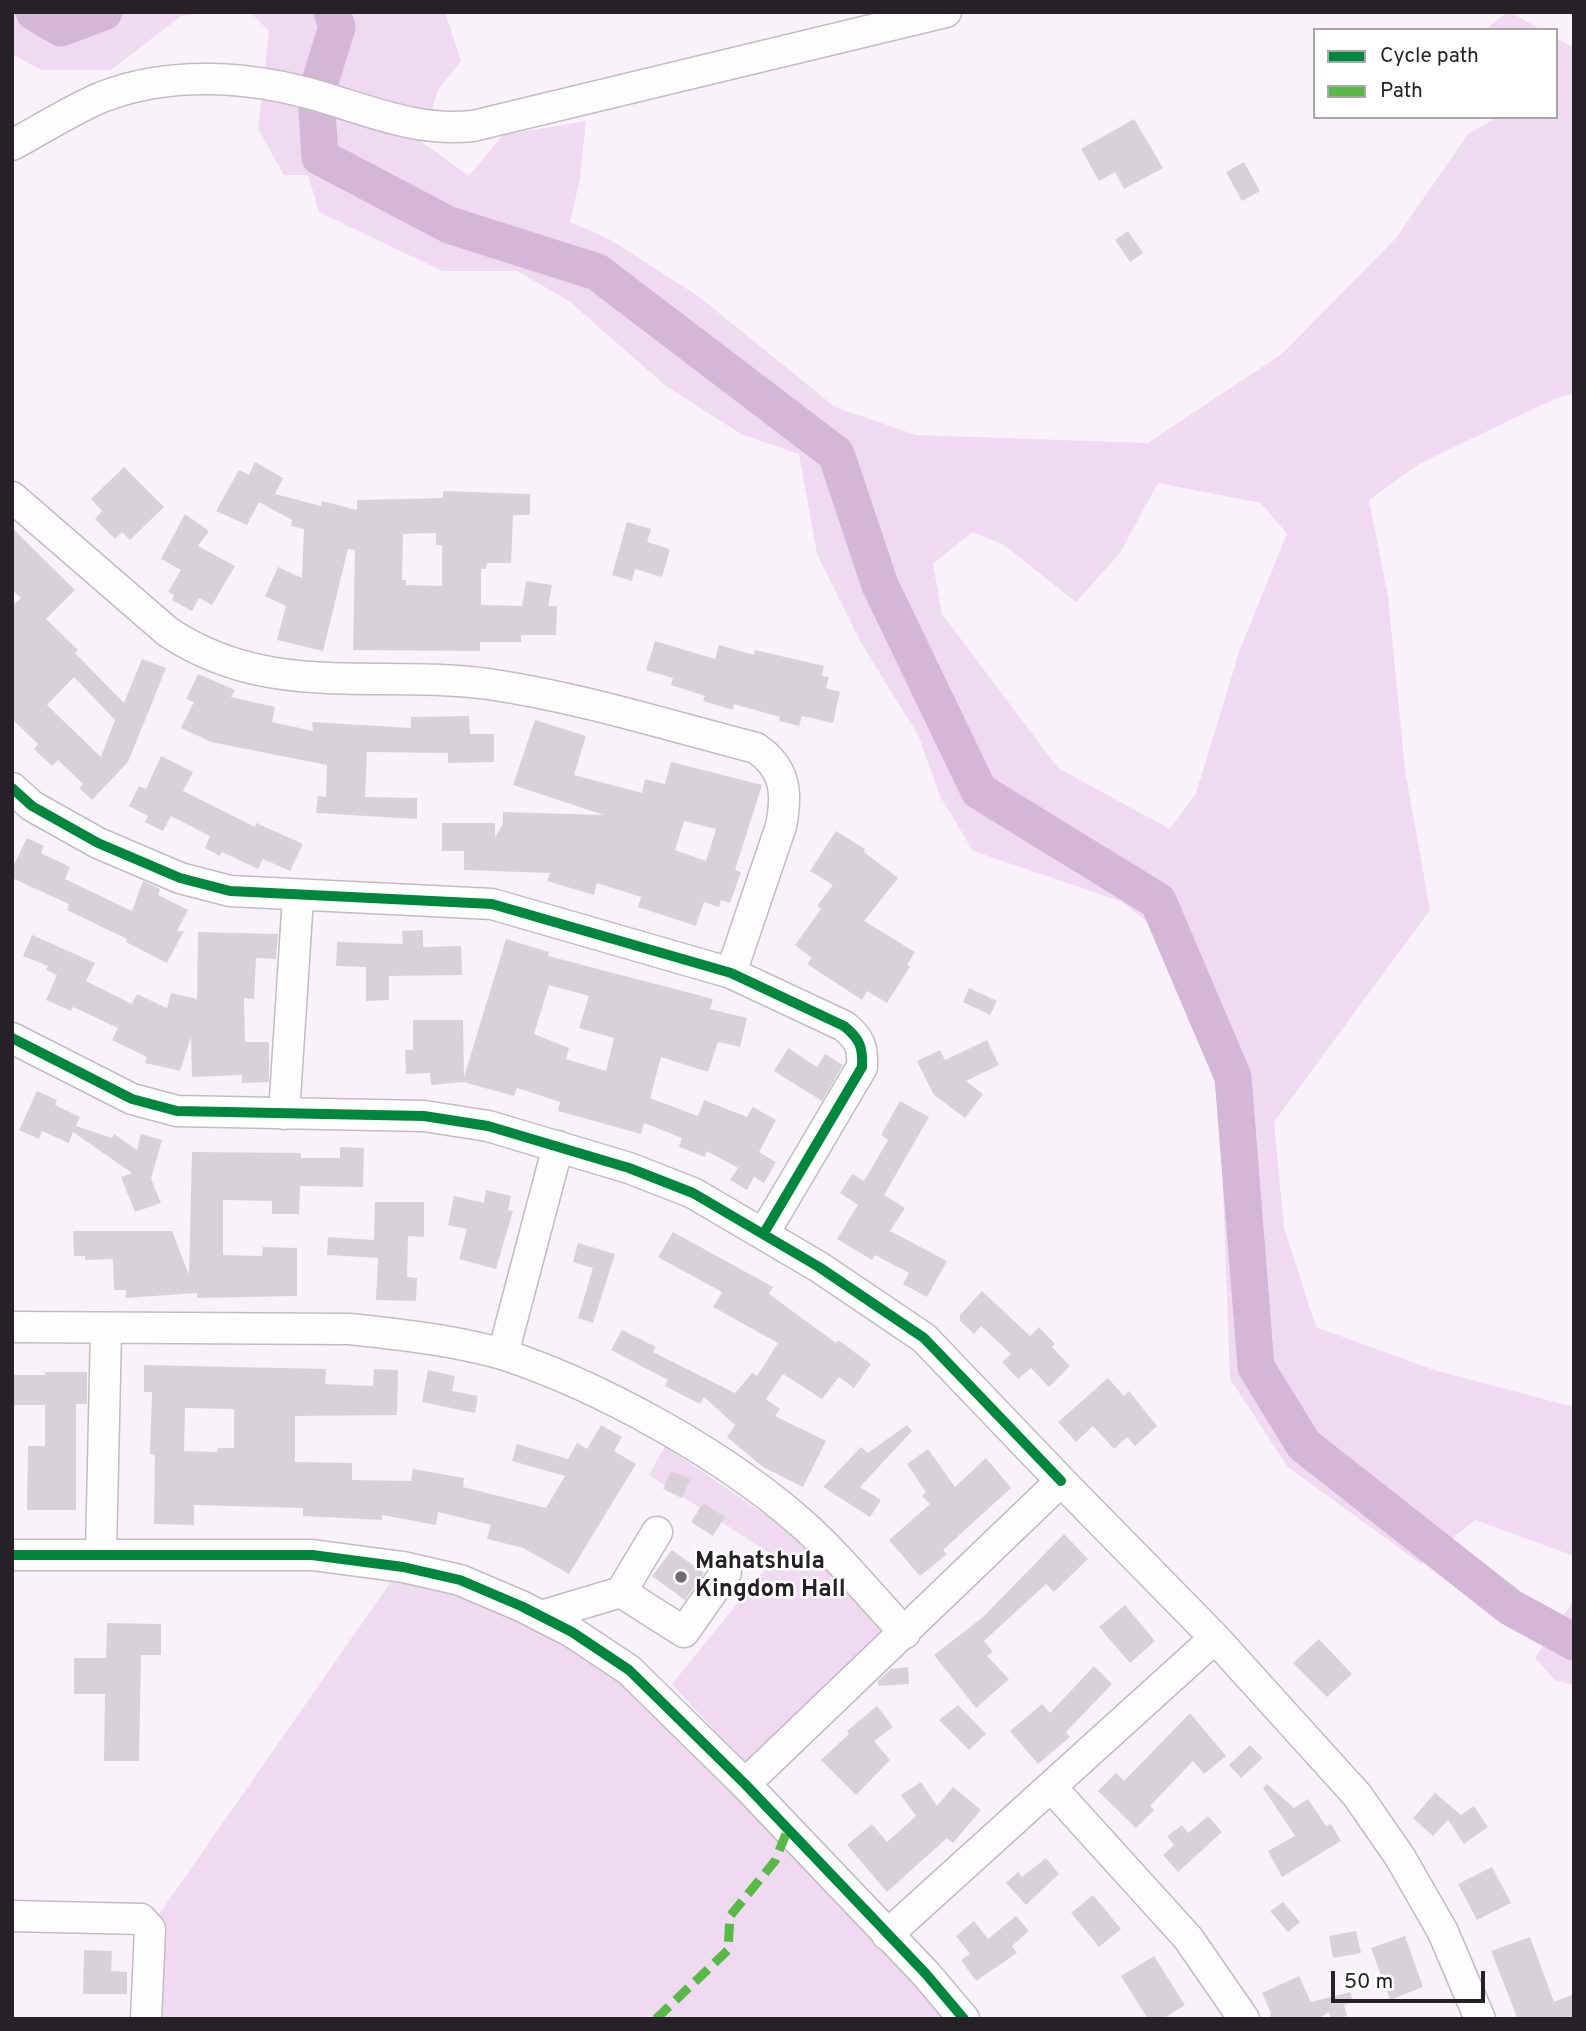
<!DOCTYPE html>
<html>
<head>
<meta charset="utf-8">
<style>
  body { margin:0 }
  #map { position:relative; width:1586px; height:2031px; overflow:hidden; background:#faf2fa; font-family:Overpass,sans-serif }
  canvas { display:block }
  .frame { position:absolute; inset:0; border:14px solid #262027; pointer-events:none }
  .legend { position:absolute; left:1313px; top:28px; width:245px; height:91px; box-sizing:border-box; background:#fff; border:2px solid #a8a6a9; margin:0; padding:9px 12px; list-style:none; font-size:21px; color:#262027 }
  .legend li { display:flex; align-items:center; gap:14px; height:35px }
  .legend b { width:35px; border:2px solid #a8a6a9 }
  .scale { position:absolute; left:1331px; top:1971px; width:154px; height:32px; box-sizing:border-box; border:4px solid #262027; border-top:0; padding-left:9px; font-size:21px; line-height:24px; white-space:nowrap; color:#262027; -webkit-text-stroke:5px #fff; paint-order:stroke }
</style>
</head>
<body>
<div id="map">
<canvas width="1586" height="2031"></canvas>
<div class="frame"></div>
<ul class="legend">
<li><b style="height:9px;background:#00873e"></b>Cycle path</li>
<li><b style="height:9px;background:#58b947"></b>Path</li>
</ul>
<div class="scale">50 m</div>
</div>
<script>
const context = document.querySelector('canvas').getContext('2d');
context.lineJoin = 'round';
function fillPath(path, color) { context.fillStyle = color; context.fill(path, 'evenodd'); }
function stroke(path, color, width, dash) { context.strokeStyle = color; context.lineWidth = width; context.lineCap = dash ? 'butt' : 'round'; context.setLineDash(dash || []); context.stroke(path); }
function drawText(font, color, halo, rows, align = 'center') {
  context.font = font + ' Overpass,sans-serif'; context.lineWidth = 5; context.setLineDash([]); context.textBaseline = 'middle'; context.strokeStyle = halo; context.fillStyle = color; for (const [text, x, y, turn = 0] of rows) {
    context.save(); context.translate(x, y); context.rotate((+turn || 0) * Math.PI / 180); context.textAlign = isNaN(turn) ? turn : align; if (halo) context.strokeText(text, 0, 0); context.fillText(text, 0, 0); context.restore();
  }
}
fillPath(new Path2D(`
  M 12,12 L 217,12 L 181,16 L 111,70 L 41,70 L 12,54 Z
  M 250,12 L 445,12 L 461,61 L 438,90 L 422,142 L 469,176 L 503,135 L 586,121 L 580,179 L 570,222 L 609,239 L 698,296 L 835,407 L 916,435 L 1148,443 L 1282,354 L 1396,238 L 1468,134 L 1498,117 L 1556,117 L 1556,38 L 1574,47 L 1574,393 L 1554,399 L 1419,464 L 1369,500 L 1388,596 L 1405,770 L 1430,910 L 1274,1122 L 1284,1228 L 1316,1327 L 1434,1370 L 1574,1407 L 1574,1556 L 1475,1520 L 1421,1564 L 1288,1467 L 1230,1379 L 1219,1080 L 1148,922 L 1120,901 L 973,851 L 940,796 L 918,735 L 861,643 L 817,554 L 799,454 L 741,434 L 666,386 L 569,301 L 517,271 L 442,271 L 319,212 L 308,175 L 284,175 L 258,129 L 269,31 ZM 1158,483 L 1261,503 L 1287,534 L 1240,649 L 1196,793 L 1170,829 L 1058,768 L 942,614 L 933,564 L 972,532 L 1004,545 L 1076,602 L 1120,553 Z
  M 1507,12 L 1510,12 L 1542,30 L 1485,30 Z
  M 665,1446 L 790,1532 L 887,1632 L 747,1766 L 672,1684 L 775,1557 L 649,1475 Z
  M 397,1573 L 456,1586 L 625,1677 L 954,2019 L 151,2019 L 155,1920 Z
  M 1574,1600 L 1574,1685 L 1555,1680 L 1535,1658 Z`), '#f0daf2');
stroke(new Path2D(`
  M 34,12 L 61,28 L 104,12
  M 332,12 L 337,27 L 316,95 L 320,157 L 449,225 L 597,272 L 836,454 L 880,585 L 979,791 L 1158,901 L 1233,1077 L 1256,1367 L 1304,1445 L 1510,1607 L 1574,1642`), '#d4b7d7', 37);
fillPath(new Path2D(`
  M 1134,119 L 1163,168 L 1124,189 L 1115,172 L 1099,181 L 1081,149 Z
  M 1244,162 L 1260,191 L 1242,201 L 1226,172 Z
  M 1128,231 L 1143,253 L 1130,262 L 1115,240 Z
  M 255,462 L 283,478 L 275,494 L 321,506 L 322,501 L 357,510 L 357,500 L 443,498 L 443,491 L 530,494 L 530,515 L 513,515 L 511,563 L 487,563 L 486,569 L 481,569 L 481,605 L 522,606 L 526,581 L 552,585 L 548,606 L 557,606 L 556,635 L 521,635 L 521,642 L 480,642 L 480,651 L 353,650 L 355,550 L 348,549 L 323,651 L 277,640 L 286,606 L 265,596 L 278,567 L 302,578 L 304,529 L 291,526 L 292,520 L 259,502 L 247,525 L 216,511 L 239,470 L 249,475 ZM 436,533 L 436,545 L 442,545 L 442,586 L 406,585 L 406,580 L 402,580 L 403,534 Z
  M 124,467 L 164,507 L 130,540 L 122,532 L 115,539 L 95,519 L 102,511 L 91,499 Z
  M 185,514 L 209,531 L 198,546 L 235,566 L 212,605 L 199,598 L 192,611 L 172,600 L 174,595 L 168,592 L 181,570 L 161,559 Z
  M 627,522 L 651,529 L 647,542 L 670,549 L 662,577 L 635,569 L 632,581 L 612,575 Z
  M 12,528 L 75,590 L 46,619 L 78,650 L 75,653 L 124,703 L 142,659 L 166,668 L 128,762 L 92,800 L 79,788 L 83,784 L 58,760 L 52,766 L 34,749 L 38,744 L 12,719 L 12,606 L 21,598 L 12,590 ZM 74,677 L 115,720 L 101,757 L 47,705 Z
  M 655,641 L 715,659 L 719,645 L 754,655 L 755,650 L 824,666 L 822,676 L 829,677 L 826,688 L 840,692 L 833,723 L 802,716 L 799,726 L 779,721 L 780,717 L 734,704 L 733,710 L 703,701 L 705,696 L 671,685 L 673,678 L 646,670 Z
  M 198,674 L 235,690 L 231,697 L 275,707 L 272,722 L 313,731 L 312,722 L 411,728 L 411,717 L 469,716 L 470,734 L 494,734 L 494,762 L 448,763 L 448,753 L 367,752 L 365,797 L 417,798 L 417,819 L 316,813 L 318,796 L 326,797 L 327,765 L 211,742 L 181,728 L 194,702 L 186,699 Z
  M 535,720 L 586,736 L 574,775 L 642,793 L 645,779 L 665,784 L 671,762 L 762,785 L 735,870 L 741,872 L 730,903 L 721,900 L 719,907 L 704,902 L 696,926 L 638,907 L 641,897 L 597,883 L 594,895 L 547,881 L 550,873 L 464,870 L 464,851 L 442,851 L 442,823 L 495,823 L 495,838 L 503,823 L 503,812 L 604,815 L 513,785 ZM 684,821 L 716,829 L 706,861 L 675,850 Z
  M 161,756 L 193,772 L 183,791 L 255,827 L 256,823 L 303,844 L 290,871 L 263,859 L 258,869 L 222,852 L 220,856 L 205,848 L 210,836 L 171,816 L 163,831 L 145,822 L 148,816 L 129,806 L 139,786 L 146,789 Z
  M 836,831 L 865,849 L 864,852 L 898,878 L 864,921 L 915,952 L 907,965 L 910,967 L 887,1003 L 867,991 L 862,1000 L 807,964 L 812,958 L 795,945 L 821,909 L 817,906 L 833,885 L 810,871 Z
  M 27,838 L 44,846 L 41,853 L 70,867 L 65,879 L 132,911 L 143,881 L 160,889 L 158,895 L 188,910 L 177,931 L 184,931 L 167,963 L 126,942 L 127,939 L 67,910 L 69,904 L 12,878 L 12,869 Z
  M 423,930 L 423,947 L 461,946 L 462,975 L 389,976 L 389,1000 L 366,1001 L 366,967 L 336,966 L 337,942 L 403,944 L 402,931 Z
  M 198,932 L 278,934 L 276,959 L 256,958 L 254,999 L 244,998 L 245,1042 L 269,1042 L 269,1082 L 242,1083 L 242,1075 L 192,1077 L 191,1037 L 180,1071 L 145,1063 L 147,1057 L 112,1040 L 118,1028 L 73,1007 L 71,1011 L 46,1000 L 57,975 L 46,970 L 48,966 L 23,956 L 32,935 L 95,963 L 86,981 L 132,1004 L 137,994 L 167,1008 L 171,993 L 197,999 Z
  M 506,939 L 549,952 L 548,956 L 713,999 L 710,1009 L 747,1018 L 740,1047 L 718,1042 L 708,1072 L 661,1057 L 650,1098 L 698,1116 L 704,1100 L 747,1117 L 753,1107 L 776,1120 L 759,1152 L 776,1162 L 764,1183 L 754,1177 L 747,1190 L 730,1180 L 738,1168 L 707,1151 L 705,1157 L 679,1147 L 682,1138 L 644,1123 L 641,1134 L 558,1111 L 560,1102 L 517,1088 L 514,1096 L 463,1082 L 431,1085 L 430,1073 L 406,1074 L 405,1050 L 413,1050 L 413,1020 L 463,1020 L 464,1077 ZM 549,985 L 589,996 L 579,1028 L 614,1038 L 606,1071 L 566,1059 L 569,1048 L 534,1034 Z
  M 969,988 L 997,1001 L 990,1015 L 963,1002 Z
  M 987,1040 L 999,1065 L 966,1081 L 983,1094 L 965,1118 L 934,1095 L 917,1061 L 940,1050 L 945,1060 Z
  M 788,1048 L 817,1067 L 825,1054 L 843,1065 L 822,1101 L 774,1071 Z
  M 37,1091 L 57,1100 L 55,1105 L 80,1117 L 76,1126 L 112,1138 L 114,1134 L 137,1150 L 141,1134 L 162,1140 L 151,1179 L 161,1203 L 135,1212 L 121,1177 L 132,1173 L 73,1132 L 69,1143 L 42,1131 L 39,1139 L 19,1130 Z
  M 900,1101 L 929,1117 L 884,1195 L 905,1208 L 890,1231 L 947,1261 L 927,1297 L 903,1284 L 909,1273 L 875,1255 L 872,1260 L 837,1239 L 858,1205 L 840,1193 L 852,1174 L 864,1181 L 888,1140 L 881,1135 Z
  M 340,1147 L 364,1148 L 363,1187 L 300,1186 L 299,1214 L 272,1214 L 272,1201 L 223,1200 L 223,1255 L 262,1256 L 263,1247 L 297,1248 L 297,1296 L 197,1298 L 197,1293 L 126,1298 L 126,1290 L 114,1290 L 113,1259 L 85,1260 L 85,1256 L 74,1256 L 73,1231 L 172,1231 L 189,1275 L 192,1152 L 301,1153 L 301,1158 L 340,1158 Z
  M 486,1190 L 511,1196 L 508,1210 L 513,1211 L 496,1269 L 459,1259 L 467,1229 L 448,1225 L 454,1196 L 484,1203 Z
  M 375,1202 L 424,1202 L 424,1237 L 408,1236 L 407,1277 L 417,1278 L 416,1301 L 376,1300 L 378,1258 L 327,1255 L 328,1237 L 374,1240 Z
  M 673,1232 L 773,1287 L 769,1294 L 836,1343 L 838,1340 L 871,1364 L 854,1388 L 839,1377 L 822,1399 L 783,1374 L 766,1399 L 780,1409 L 775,1416 L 826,1441 L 803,1487 L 763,1467 L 727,1437 L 735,1425 L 704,1397 L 700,1404 L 665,1386 L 668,1380 L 611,1350 L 622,1330 L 656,1347 L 653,1352 L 735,1393 L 752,1373 L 757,1376 L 778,1343 L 713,1307 L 722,1292 L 658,1257 Z
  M 578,1243 L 615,1254 L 593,1323 L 578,1318 L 593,1268 L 573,1262 Z
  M 982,1291 L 1030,1336 L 1039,1327 L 1055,1344 L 1052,1347 L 1070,1366 L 1049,1387 L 1031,1368 L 1018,1379 L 1002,1362 L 1011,1354 L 981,1326 L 974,1334 L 960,1321 L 960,1315 Z
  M 144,1365 L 326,1369 L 325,1384 L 373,1386 L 374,1369 L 398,1370 L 397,1415 L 295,1416 L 295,1462 L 352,1463 L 352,1480 L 411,1481 L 413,1469 L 464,1478 L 463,1487 L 546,1508 L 565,1476 L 512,1461 L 517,1444 L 568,1459 L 577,1443 L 587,1449 L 601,1425 L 622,1437 L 614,1451 L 636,1464 L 569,1574 L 523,1548 L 487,1539 L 491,1525 L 438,1512 L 436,1525 L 382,1515 L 382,1520 L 303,1516 L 303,1508 L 194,1505 L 194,1525 L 154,1524 L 155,1455 L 150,1454 L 152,1392 L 144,1392 ZM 185,1408 L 234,1409 L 234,1448 L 218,1448 L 217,1452 L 184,1451 Z
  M 428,1370 L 455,1376 L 452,1391 L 478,1396 L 475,1413 L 422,1402 Z
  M 45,1372 L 87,1372 L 87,1404 L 76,1404 L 76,1510 L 27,1510 L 28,1446 L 45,1446 L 45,1405 L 12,1405 L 12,1375 L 45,1375 Z
  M 1108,1378 L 1124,1396 L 1129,1391 L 1157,1426 L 1135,1446 L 1127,1437 L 1114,1449 L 1093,1426 L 1076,1442 L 1058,1422 Z
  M 907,1425 L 912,1431 L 860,1487 L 881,1500 L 870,1517 L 823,1487 L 861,1447 L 868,1453 Z
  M 928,1449 L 955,1487 L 986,1458 L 1011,1488 L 943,1550 L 947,1554 L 920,1576 L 889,1540 L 930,1504 L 922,1496 L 926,1492 L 907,1464 Z
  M 671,1471 L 690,1479 L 682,1498 L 663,1489 Z
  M 703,1503 L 725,1517 L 713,1536 L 691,1522 Z
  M 1064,1534 L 1088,1559 L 1054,1592 L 1046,1584 L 984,1641 L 993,1652 L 987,1656 L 1009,1679 L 976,1708 L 934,1655 L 983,1617 Z
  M 672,1550 L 704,1573 L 685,1600 L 652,1576 Z
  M 1125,1605 L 1155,1641 L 1130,1663 L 1099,1627 Z
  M 107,1623 L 161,1624 L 161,1655 L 141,1655 L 139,1761 L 104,1761 L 105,1694 L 74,1694 L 74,1658 L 106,1658 Z
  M 1319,1639 L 1352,1674 L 1327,1697 L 1293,1663 Z
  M 1094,1666 L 1112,1684 L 1066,1732 L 1070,1737 L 1038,1764 L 1010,1731 L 1042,1704 L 1050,1713 Z
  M 908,1667 L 909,1684 L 878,1686 L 878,1681 L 891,1669 Z
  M 958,1705 L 986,1734 L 969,1750 L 939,1720 Z
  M 877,1706 L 893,1727 L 874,1741 L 890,1760 L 856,1795 L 821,1760 L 849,1734 L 847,1731 Z
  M 1190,1713 L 1226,1756 L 1204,1774 L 1193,1761 L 1150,1806 L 1154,1810 L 1136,1828 L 1098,1791 L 1116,1773 L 1124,1781 Z
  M 1250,1745 L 1263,1758 L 1241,1778 L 1229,1765 Z
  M 921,1782 L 937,1806 L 953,1787 L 981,1810 L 953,1843 L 947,1838 L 887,1892 L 847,1845 L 872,1824 L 887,1842 L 916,1816 L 901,1795 Z
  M 1267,1784 L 1294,1808 L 1308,1799 L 1326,1826 L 1331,1824 L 1341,1841 L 1282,1877 L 1268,1851 L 1295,1836 L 1263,1788 Z
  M 1435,1793 L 1461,1815 L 1474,1806 L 1488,1827 L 1464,1844 L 1448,1820 L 1433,1836 L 1413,1818 Z
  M 1208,1816 L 1222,1832 L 1178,1872 L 1163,1855 L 1174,1845 L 1167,1836 L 1182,1825 L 1188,1833 Z
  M 1046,1858 L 1059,1874 L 1026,1905 L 1006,1883 L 1018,1872 L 1022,1877 Z
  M 1492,1867 L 1511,1903 L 1477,1920 L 1458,1884 Z
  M 1093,1895 L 1121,1929 L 1099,1947 L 1071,1913 Z
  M 1283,1902 L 1300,1922 L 1288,1932 L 1270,1911 Z
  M 1016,1916 L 1029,1931 L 1012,1946 L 1017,1953 L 976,1981 L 961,1960 L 970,1954 L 956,1936 L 974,1921 L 988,1939 Z
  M 1356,1931 L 1361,1953 L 1333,1958 L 1329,1936 Z
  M 1405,1936 L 1423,1987 L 1390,2000 L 1371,1948 Z
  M 1530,1937 L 1554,2002 L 1574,1994 L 1574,2019 L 1514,2019 L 1517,2017 L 1491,1951 Z
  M 84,1950 L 112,1951 L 111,1971 L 127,1972 L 127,1994 L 83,1994 Z
  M 1154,1956 L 1185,2005 L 1163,2019 L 1148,2019 L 1121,1976 Z
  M 1299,1976 L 1311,2002 L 1350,1992 L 1353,2001 L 1344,2005 L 1347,2016 L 1331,2019 L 1329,2012 L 1318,2019 L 1270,2019 L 1271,2013 L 1262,1993 Z`), '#d8d2d8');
const minor = new Path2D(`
  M 12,145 C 42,129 71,110 102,97 C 171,70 252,76 322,97 C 372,112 420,132 473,126 L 946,12
  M 12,497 L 168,632 C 270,700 376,669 488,684 C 578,697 667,725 756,748 C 785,768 788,792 781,826 L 731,973
  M 12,788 L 32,806 L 98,843 L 180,878 L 230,891 L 492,904 L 731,973 L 844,1026 C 860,1039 863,1047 862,1067 L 764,1233
  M 12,1038 L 132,1099 L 177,1111 L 424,1116 L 488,1126 L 629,1168 L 693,1193 L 819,1267 L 924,1338 L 1061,1481
  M 284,1114 L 298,897
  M 12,1327 L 349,1329 C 397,1334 460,1341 505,1355 C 602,1387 722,1454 799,1521 C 837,1554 870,1596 905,1633
  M 503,1354 L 558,1146
  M 101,1553 L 106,1330
  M 12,1555 L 312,1555 L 403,1567 L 460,1580 L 521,1606 L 572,1632 L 629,1670 L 745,1784 L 926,1974 L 964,2019
  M 621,1592 L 684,1632 L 726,1572
  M 541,1616 L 621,1592 L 657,1532
  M 745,1784 L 1061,1481 L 1215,1638 L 1357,1795 L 1400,1857 L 1443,1932 L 1480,2019
  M 1052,1788 L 1188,1938 L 1244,2019
  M 12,1916 L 141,1919 L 150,1929 L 146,2019
  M 887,1935 L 1215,1638`);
stroke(minor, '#c2bcc2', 33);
stroke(minor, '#fefdfe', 30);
stroke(new Path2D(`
  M 656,2019 L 728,1950 L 730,1916 L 775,1861 L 788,1829`), '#58b947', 9, [18, 9]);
stroke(new Path2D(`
  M 12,788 L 32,806 L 98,843 L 180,878 L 230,891 L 492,904 L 731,973 L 844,1026 C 860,1039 863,1047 862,1067 L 764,1233
  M 12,1038 L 132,1099 L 177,1111 L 424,1116 L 488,1126 L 629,1168 L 693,1193 L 819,1267 L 924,1338 L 1061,1481
  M 12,1555 L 312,1555 L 403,1567 L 460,1580 L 521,1606 L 572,1632 L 629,1670 L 745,1784 L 926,1974 L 964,2019`), '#00873e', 10);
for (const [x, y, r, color] of [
  [681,1577,7,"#706a71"]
]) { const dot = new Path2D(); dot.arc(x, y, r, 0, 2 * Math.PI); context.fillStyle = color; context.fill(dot); stroke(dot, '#fff', 2.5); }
drawText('bold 24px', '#262027', '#fff', [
  ["Mahatshula",695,1563],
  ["Kingdom Hall",695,1591]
], 'left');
</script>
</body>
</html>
